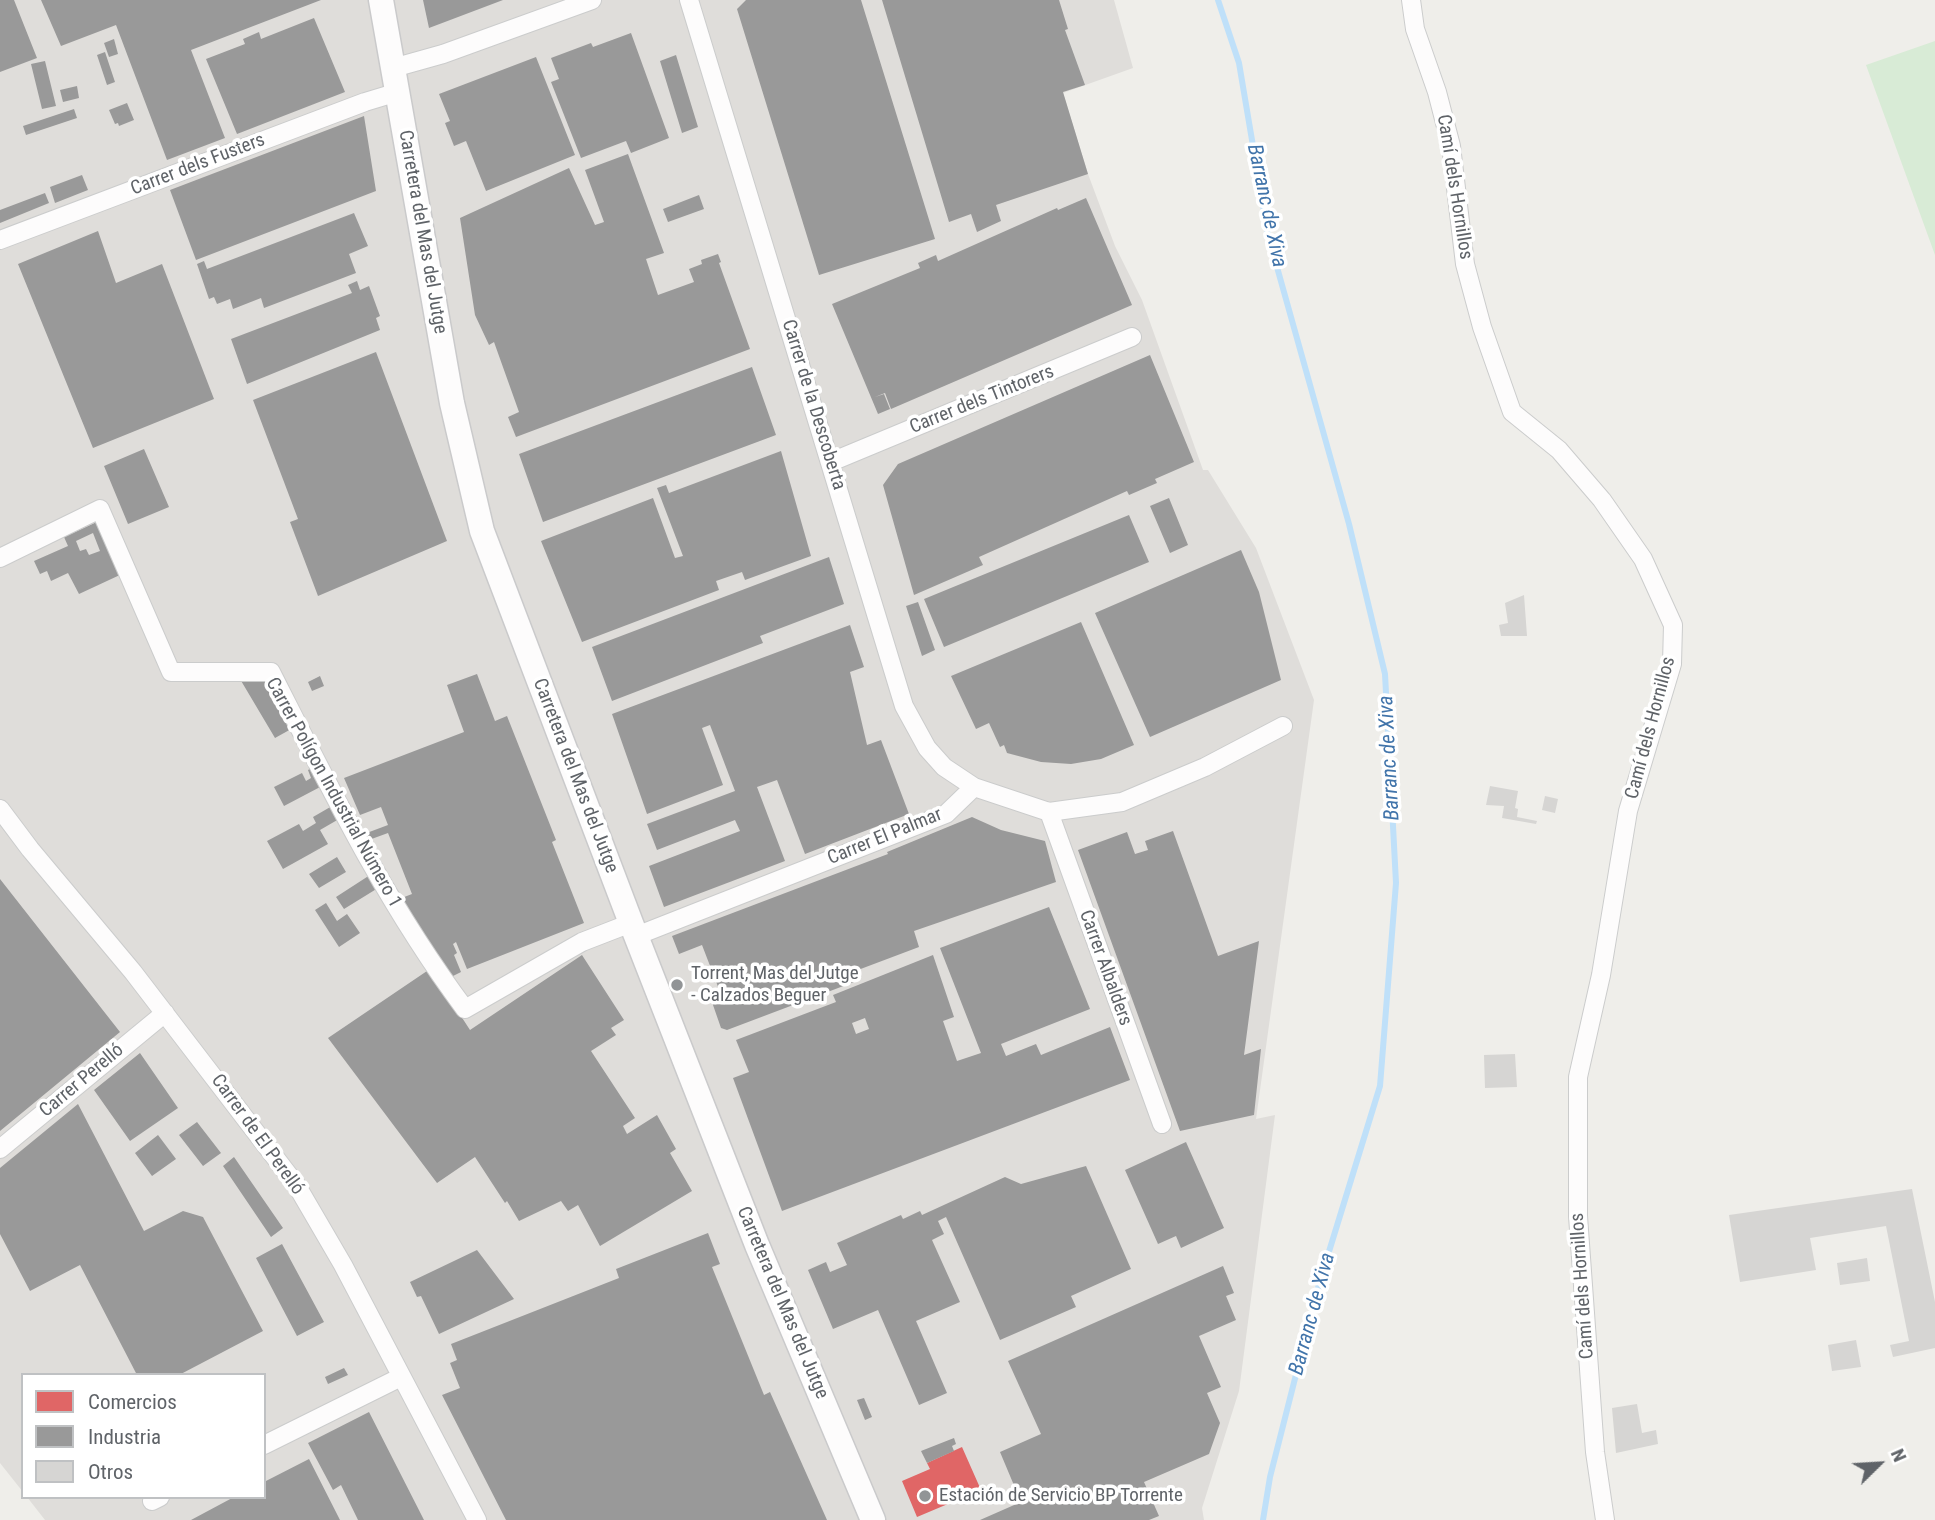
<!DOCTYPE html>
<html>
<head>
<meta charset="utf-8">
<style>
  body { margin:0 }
  #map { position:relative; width:1935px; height:1520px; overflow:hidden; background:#efeeea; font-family:"Roboto Condensed",sans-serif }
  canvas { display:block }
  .legend { position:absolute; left:21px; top:1373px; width:245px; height:126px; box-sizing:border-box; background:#fff; border:2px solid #bfc1c3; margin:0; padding:9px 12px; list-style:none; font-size:21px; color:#5f6368 }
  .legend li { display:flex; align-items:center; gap:14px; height:35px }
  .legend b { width:35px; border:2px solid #bfc1c3 }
  .north { position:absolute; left:1844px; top:1429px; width:70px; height:70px; -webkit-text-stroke:5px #fff; paint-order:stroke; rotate:66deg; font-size:19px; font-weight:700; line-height:28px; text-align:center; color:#5f6368 }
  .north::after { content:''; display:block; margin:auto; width:24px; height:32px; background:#5f6368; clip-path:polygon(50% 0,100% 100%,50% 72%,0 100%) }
</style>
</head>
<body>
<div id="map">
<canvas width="1935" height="1520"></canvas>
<ul class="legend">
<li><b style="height:19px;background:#e06666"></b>Comercios</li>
<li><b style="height:19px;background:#999"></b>Industria</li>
<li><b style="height:19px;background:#d6d5d3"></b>Otros</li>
</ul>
<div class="north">N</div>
</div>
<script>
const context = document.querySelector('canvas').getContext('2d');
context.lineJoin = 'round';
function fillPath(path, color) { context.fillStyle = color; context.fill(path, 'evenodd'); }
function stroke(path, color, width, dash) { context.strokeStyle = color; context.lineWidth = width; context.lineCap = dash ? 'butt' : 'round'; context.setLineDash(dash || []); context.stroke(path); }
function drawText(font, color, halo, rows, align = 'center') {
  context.font = font + ' "Roboto Condensed",sans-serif'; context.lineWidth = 7; context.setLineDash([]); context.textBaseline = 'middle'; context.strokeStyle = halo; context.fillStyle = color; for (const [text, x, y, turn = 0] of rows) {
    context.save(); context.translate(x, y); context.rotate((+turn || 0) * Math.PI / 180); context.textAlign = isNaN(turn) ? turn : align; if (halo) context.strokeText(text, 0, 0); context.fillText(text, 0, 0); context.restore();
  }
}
fillPath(new Path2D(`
  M 0,0 L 1114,0 L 1133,68 L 1063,93 L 1088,174 L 1115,246 L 1142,300 L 1203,470 L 1208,470 L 1256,548 L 1314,700 L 1256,1119 L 1275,1115 L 1239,1391 L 1202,1508 L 1204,1520 L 45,1520 L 27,1497 L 264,1497 L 264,1375 L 23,1375 L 23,1492 L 0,1463 Z`), '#dfddda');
fillPath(new Path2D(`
  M 1935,41 L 1935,255 L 1866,65 Z`), '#d8ebd6');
fillPath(new Path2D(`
  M 962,1447 L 981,1490 L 917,1517 L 902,1481 L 930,1469 L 927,1463 Z`), '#e06666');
fillPath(new Path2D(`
  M 0,0 L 14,0 L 37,58 L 0,72 Z
  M 41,0 L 321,0 L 191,50 L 225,138 L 167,160 L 116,25 L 61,46 Z
  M 423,0 L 503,0 L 429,28 Z
  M 746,0 L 861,0 L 935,239 L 819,275 L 737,9 Z
  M 882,0 L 1059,0 L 1068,29 L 1065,30 L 1085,85 L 1063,92 L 1088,174 L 996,205 L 1001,221 L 977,232 L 971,214 L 949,222 Z
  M 314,18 L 345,92 L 237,134 L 206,59 L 245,44 L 243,39 L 259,32 L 261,39 Z
  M 631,33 L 669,138 L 631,153 L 626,141 L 581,158 L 551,82 L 559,79 L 551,58 L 591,43 L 593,47 Z
  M 114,39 L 118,54 L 109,57 L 104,43 Z
  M 105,52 L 115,82 L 107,85 L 97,55 Z
  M 676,55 L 698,127 L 682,133 L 660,61 Z
  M 536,57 L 575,155 L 486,191 L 466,141 L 454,146 L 445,123 L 450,121 L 439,94 Z
  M 45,61 L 56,106 L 42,109 L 31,64 Z
  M 77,86 L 79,98 L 63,102 L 60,90 Z
  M 127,103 L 134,120 L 119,126 L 118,123 L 115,124 L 109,110 Z
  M 74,109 L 77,118 L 26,135 L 23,126 Z
  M 364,116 L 376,191 L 196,260 L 170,190 Z
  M 628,154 L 664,253 L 646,259 L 658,295 L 694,282 L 689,269 L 702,264 L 701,260 L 718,254 L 721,262 L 719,263 L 750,349 L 516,437 L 508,417 L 519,412 L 494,342 L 489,345 L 475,315 L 460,218 L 569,168 L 595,225 L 604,222 L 585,170 Z
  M 82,175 L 88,190 L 55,203 L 50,187 Z
  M 45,193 L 49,203 L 0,223 L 0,210 Z
  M 699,195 L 704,209 L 668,222 L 663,209 Z
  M 1086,198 L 1132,305 L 891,409 L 885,393 L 875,397 L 884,394 L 890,409 L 878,414 L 832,304 L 920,268 L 918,263 L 936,255 L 938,261 L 1057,208 L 1058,210 Z
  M 354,213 L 368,246 L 349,254 L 356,273 L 264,308 L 261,298 L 233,309 L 230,299 L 217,304 L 214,297 L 209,299 L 197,264 L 204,261 L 207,269 Z
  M 98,231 L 116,283 L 162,264 L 214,399 L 93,448 L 18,264 Z
  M 357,281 L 360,290 L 369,286 L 380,316 L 376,318 L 380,330 L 247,384 L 231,339 L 352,293 L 348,285 Z
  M 376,352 L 447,541 L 318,596 L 290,522 L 298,519 L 253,400 Z
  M 1150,355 L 1194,462 L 1155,479 L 1157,483 L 1129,495 L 1127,491 L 979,557 L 983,565 L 914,595 L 883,485 L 898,464 Z
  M 752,367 L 776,435 L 543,522 L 519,454 Z
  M 144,449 L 169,507 L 128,524 L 104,466 Z
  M 781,451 L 811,556 L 745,580 L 742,572 L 716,581 L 719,590 L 582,642 L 541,541 L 653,498 L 675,558 L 683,556 L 657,488 L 666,485 L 669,493 Z
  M 1169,498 L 1188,545 L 1170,553 L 1150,506 Z
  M 1129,515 L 1149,562 L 944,647 L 924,599 Z
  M 99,521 L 122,574 L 79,594 L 68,573 L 51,581 L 47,571 L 40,574 L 34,561 L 68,546 L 64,537 ZM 93,533 L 100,551 L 89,555 L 86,549 L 80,551 L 76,541 Z
  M 1241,550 L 1259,592 L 1281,680 L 1150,737 L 1095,613 Z
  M 829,557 L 844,604 L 760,636 L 763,643 L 612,701 L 592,647 Z
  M 918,602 L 935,650 L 922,656 L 906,606 Z
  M 1081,622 L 1134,745 L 1101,759 L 1071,764 L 1041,762 L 1007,753 L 1004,745 L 1000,747 L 989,723 L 976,729 L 951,676 Z
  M 850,625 L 864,667 L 850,672 L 867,745 L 881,740 L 909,814 L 805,854 L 777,780 L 757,787 L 785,861 L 664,907 L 649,866 L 740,831 L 735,820 L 657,850 L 647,824 L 735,791 L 710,725 L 702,728 L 723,785 L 647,814 L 612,714 Z
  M 477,674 L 495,721 L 507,716 L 556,840 L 552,842 L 584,923 L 467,969 L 456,942 L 453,944 L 457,953 L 454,955 L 461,972 L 451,977 L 399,899 L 412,894 L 388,833 L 366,841 L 364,834 L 388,825 L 381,807 L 360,815 L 344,778 L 464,732 L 447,685 Z
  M 320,676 L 324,686 L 312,691 L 308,682 Z
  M 266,677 L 293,728 L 275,738 L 240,679 Z
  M 313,767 L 322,786 L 284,806 L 274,787 L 302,773 L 306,781 L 311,778 L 308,770 Z
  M 332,806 L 339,819 L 320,830 L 328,844 L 283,869 L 267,841 L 299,824 L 303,831 L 316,823 L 313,817 Z
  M 972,817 L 1001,830 L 1045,841 L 1056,882 L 914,931 L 919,947 L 850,973 L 854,982 L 727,1030 L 721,1028 L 713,1005 L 715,1000 L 722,997 L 702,945 L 679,954 L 672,936 L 888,854 L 887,852 Z
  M 1173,831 L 1218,956 L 1259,941 L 1244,1055 L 1261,1049 L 1254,1115 L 1180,1131 L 1078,850 L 1127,832 L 1135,854 L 1148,850 L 1145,841 Z
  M 337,857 L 346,872 L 319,888 L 309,874 Z
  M 370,875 L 378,888 L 344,909 L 336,897 Z
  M 0,879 L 120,1032 L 0,1131 Z
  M 326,903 L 337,921 L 347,914 L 360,933 L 339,947 L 315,910 Z
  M 1049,907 L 1090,1009 L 1001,1044 L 1006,1056 L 1036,1044 L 1041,1055 L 1110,1027 L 1130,1080 L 782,1211 L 733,1078 L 749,1072 L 736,1040 L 836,1002 L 833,995 L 933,955 L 954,1017 L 943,1021 L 957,1061 L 981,1053 L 940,948 ZM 865,1018 L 869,1029 L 856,1034 L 852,1023 Z
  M 582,955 L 624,1020 L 611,1028 L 616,1035 L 591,1051 L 635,1118 L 623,1126 L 627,1134 L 657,1115 L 676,1149 L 670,1153 L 692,1191 L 600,1246 L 578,1205 L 568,1211 L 561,1201 L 519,1221 L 507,1201 L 505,1203 L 475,1157 L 437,1183 L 328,1038 L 427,971 L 441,992 L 444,990 L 470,1030 Z
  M 140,1053 L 178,1108 L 130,1141 L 94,1090 Z
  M 78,1104 L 144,1231 L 183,1211 L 203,1217 L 263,1331 L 179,1375 L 137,1375 L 80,1265 L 30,1291 L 0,1234 L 0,1168 Z
  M 197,1122 L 221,1153 L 203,1166 L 179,1135 Z
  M 158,1135 L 176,1159 L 152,1176 L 135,1153 Z
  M 1186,1142 L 1224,1228 L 1181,1248 L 1176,1236 L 1158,1244 L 1125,1170 Z
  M 234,1157 L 283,1228 L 271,1237 L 223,1166 Z
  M 1086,1166 L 1131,1269 L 1071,1296 L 1076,1307 L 1000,1340 L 946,1217 L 938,1221 L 944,1234 L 932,1240 L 960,1302 L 916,1321 L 947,1393 L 919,1405 L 878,1310 L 833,1329 L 808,1270 L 826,1262 L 830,1272 L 847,1265 L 837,1243 L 901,1215 L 903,1219 L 920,1211 L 922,1215 L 1005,1177 L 1021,1184 Z
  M 708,1233 L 720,1264 L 712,1267 L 764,1395 L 770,1392 L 827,1520 L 506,1520 L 442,1395 L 460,1388 L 450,1363 L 457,1360 L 451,1344 L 619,1278 L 616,1269 Z
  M 282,1244 L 324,1322 L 297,1336 L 256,1258 Z
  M 477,1250 L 514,1299 L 439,1334 L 421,1296 L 417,1297 L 410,1282 Z
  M 1223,1266 L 1234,1293 L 1226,1296 L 1236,1320 L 1199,1336 L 1221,1387 L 1207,1393 L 1220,1423 L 1209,1454 L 1144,1482 L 1159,1516 L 1149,1520 L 980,1520 L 1021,1502 L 1000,1452 L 1041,1434 L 1008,1361 Z
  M 344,1368 L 348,1375 L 328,1384 L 325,1377 Z
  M 864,1398 L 872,1417 L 865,1420 L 857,1400 Z
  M 369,1412 L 424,1520 L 358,1520 L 341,1485 L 333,1490 L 308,1443 Z
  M 954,1438 L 956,1444 L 952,1446 L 954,1451 L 927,1463 L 921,1451 Z
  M 309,1459 L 340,1520 L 191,1520 L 234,1497 L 264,1497 L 264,1482 Z`), '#999');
stroke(new Path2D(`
  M 1218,0 L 1239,63 L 1268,235 L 1349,524 L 1385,674 L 1396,883 L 1380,1086 L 1319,1284 L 1270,1477 L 1263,1520`), '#bfe0f9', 6);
fillPath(new Path2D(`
  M 1524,595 L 1527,636 L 1501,636 L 1499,625 L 1508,623 L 1505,603 Z
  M 1490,786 L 1518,791 L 1515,808 L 1518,809 L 1517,817 L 1537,821 L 1536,824 L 1502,818 L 1504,806 L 1486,805 Z
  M 1545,796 L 1558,799 L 1555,813 L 1542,810 Z
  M 1515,1054 L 1517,1087 L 1485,1088 L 1484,1055 Z
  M 1912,1189 L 1935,1302 L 1935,1348 L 1893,1357 L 1890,1345 L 1909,1341 L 1886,1226 L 1810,1238 L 1816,1270 L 1740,1282 L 1729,1215 Z
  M 1867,1258 L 1870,1281 L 1840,1285 L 1837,1263 Z
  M 1856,1340 L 1861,1367 L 1832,1371 L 1828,1345 Z
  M 1637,1404 L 1642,1433 L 1656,1430 L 1658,1444 L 1616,1453 L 1612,1408 Z`), '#d6d5d3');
const street = new Path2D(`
  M 689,0 L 904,706 L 927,748 L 944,767 L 974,787
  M 1411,0 L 1415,29 L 1437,92 L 1451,146 L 1465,264 L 1482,327 L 1512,412 L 1559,450 L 1602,500 L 1643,559 L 1673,625 L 1672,664 L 1628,811 L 1601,975 L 1578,1077 L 1578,1216 L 1595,1452 L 1605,1520
  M 393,68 L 443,54 L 592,0
  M 0,240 L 365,102 L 398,92
  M 831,462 L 1132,337
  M 0,558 L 100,509 L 171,672 L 271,672 C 331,790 385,902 465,1009 L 582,942 L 631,923
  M 0,809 L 30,849 L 133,972 L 297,1186 L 343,1265 L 477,1520
  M 1049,812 L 1162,1124
  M 636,936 L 946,814 L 974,787 L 1049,812 L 1122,802 L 1205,767 L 1283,726
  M 0,1149 L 165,1013
  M 264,1445 L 401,1377
  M 152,1501 L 160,1497`);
const secondary = new Path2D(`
  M 381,0 L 452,403 L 482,531 L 631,923 L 757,1245 L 873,1520`);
stroke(street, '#cbcccc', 20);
stroke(secondary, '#cacacb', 27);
stroke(street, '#fdfcfc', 18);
stroke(secondary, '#fdfcfc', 24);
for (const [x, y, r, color] of [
  [677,985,7,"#919496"],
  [925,1496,7,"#919496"]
]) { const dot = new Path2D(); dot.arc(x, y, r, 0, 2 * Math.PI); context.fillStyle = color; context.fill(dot); stroke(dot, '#fff', 2.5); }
drawText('19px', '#5f6368', '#fff', [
  ["Carrer dels Fusters",198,165,-21],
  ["Camí dels Hornillos",1454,187,81],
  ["Carretera del Mas del Jutge",422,232,80],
  ["Carrer dels Tintorers",982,400,-22],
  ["Carrer de la Descoberta",813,405,73],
  ["Camí dels Hornillos",1651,728,-75],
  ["Carretera del Mas del Jutge",575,776,69],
  ["Carrer Polígon Industrial Número 1",333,793,61],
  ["Carrer El Palmar",885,837,-22],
  ["Carrer Albalders",1105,968,70],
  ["Carrer Perelló",82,1081,-40],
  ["Carrer de El Perelló",257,1135,54],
  ["Camí dels Hornillos",1583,1286,-94],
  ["Carretera del Mas del Jutge",782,1303,67]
]);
drawText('19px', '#5f6368', '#fff', [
  ["Torrent, Mas del Jutge",691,974],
  ["- Calzados Beguer",691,996],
  ["Estación de Servicio BP Torrente",939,1496]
], 'left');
drawText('italic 21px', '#4174aa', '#fff', [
  ["Barranc de Xiva",1266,206,78],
  ["Barranc de Xiva",1390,758,-93],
  ["Barranc de Xiva",1313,1314,-75]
]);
</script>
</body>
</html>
